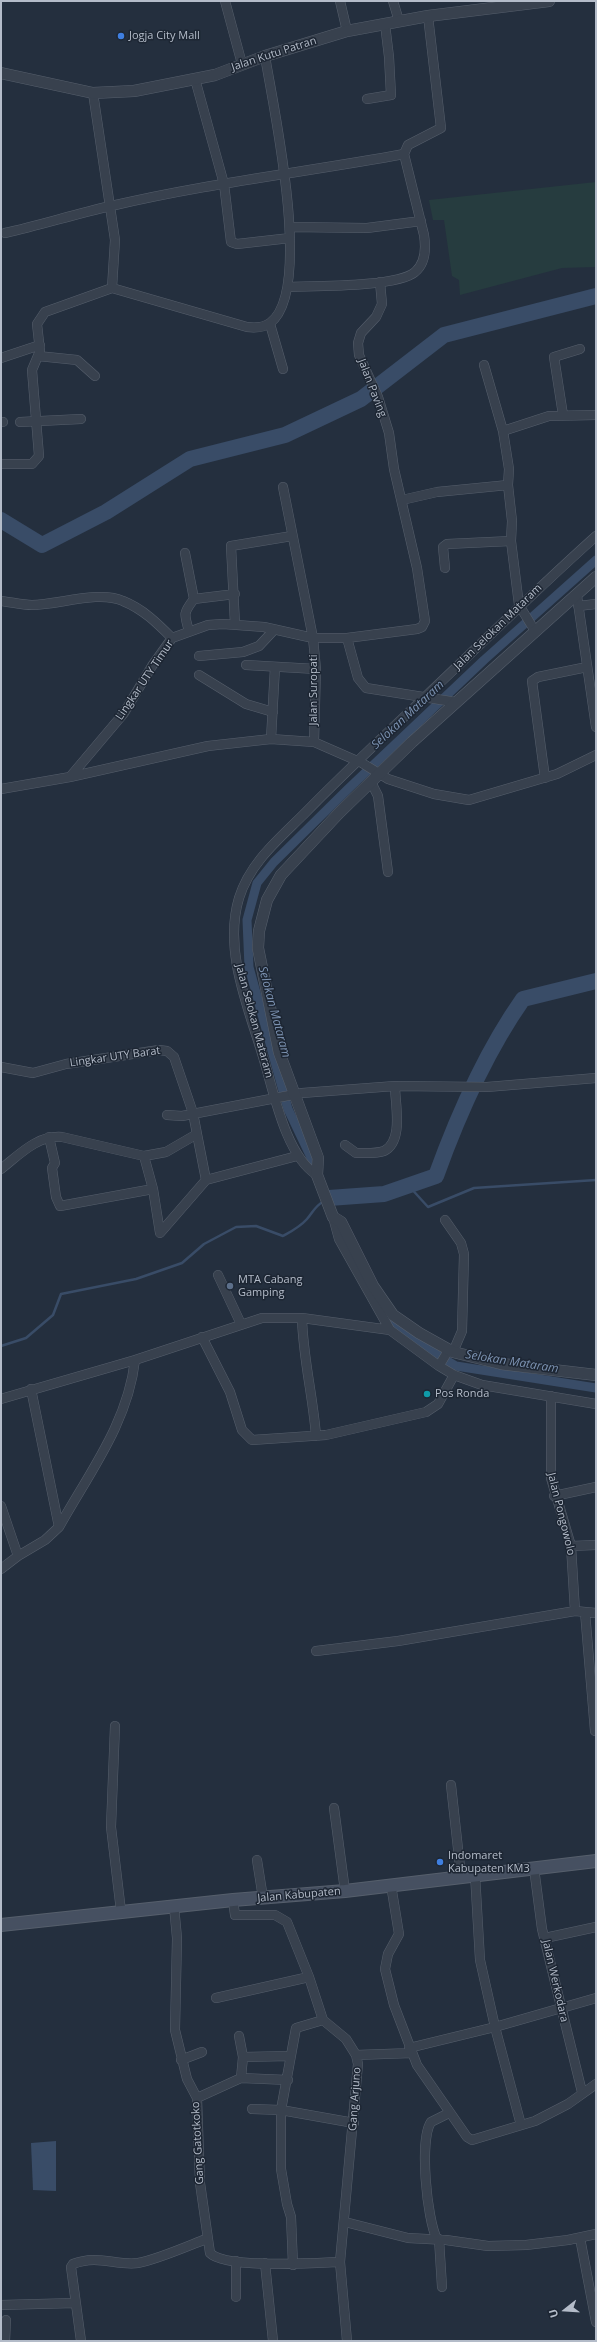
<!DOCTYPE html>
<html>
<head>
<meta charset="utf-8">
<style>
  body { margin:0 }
  #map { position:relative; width:597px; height:2342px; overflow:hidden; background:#242f3e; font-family:"Open Sans",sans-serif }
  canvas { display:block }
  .frame { position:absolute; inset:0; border:2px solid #b4bcc9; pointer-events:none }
  .north { position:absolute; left:545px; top:2290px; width:40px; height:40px; -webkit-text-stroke:3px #1d2633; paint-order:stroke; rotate:253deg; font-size:11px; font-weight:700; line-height:16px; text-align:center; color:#b4bcc9 }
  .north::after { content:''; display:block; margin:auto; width:14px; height:18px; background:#b4bcc9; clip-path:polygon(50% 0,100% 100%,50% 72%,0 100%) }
</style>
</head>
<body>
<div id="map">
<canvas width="597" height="2342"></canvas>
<div class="frame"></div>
<div class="north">U</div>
</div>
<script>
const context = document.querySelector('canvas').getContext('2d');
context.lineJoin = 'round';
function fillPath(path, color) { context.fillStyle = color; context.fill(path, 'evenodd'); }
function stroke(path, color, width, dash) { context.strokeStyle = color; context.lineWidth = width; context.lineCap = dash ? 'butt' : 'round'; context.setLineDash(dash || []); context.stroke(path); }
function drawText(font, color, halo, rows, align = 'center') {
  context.font = font + ' "Open Sans",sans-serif'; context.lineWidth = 3; context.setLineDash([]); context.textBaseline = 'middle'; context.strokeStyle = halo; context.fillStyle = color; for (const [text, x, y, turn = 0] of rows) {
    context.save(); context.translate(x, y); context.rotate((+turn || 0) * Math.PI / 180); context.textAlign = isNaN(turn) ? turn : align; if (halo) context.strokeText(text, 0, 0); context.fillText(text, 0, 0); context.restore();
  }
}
fillPath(new Path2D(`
  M 596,182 L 596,267 L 562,268 L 460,295 L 459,280 L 452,276 L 444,220 L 433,220 L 429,200 Z`), '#263c3f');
fillPath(new Path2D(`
  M 56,2141 L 56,2191 L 33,2190 L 31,2143 Z`), '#394c67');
stroke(new Path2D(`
  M 408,1185 L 428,1207 L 474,1188 L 596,1180
  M 1,1346 L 26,1338 L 53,1315 L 61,1294 L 136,1279 L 182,1263 L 204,1244 L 236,1227 L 256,1226 L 283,1236 C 292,1231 300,1227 307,1219 C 313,1212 315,1206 324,1201`), '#394c67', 2.5);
stroke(new Path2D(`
  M 317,1170 L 288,1109 L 249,967 L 247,920 L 257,883 L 274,862 L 348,789 L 484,660 L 596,560
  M 388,1316 L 413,1340 L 456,1366 L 596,1388`), '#394c67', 9);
stroke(new Path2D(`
  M 1,520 L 42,545 L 106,512 L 190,459 L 285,435 L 361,399 L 444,335 L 596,296
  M 329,1198 L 384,1194 L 436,1176 C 458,1115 485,1053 523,999 L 596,981`), '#394c67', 16);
const minor = new Path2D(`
  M 225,1 L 242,64
  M 340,1 L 347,31
  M 393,1 L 399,21
  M 195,79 L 224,184 L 231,242 L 237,244 L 290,238
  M 93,93 L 115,240 L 112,288
  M 367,99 L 391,95 L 389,57 L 385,24
  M 290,227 L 367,228 L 421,221
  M 5,233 C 41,225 75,214 111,206 C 208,183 307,172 404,154
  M 289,287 C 315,286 398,287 415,272 C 426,263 426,248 424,235 L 404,154 L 408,145 L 441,128 L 428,16
  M 270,324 L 283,369
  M 38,356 L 77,360 L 95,376
  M 1,358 L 40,345
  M 484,365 L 503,431
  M 563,415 L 554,357 L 580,349
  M 1,422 L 3,422
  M 20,422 L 81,419
  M 1,464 L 32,464 L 39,456 L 32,370 L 40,351 L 37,324 L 45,312 L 112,288 L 247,327 C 255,328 263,328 270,323 C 314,291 273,106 265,56
  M 508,485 L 509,469 L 503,431 L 549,416 L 596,415
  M 283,487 L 313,638 L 316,669 L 314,742
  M 402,500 L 437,492 L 508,485 L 512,521 L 511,541 L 519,605 L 535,631
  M 185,553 L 194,599 C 183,613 184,614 189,631
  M 445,568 L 443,547 L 447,544 L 511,541
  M 577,596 L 596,727
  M 194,599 L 235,594
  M 1,601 C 11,602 22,605 32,605 C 58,605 99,590 123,601 C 143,609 157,623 172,638
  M 578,606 L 596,604
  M 235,624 L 231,546 L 292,536
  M 347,638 L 417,629 L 422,627 L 425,621 L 417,568 L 394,469 L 389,433 L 378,397 L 359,355 L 358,343 L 361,333 L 376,317 L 382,304 L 380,282
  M 199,656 L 243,652 L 259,646 L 274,630
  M 246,665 L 316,669
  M 199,675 L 246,704 L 273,712
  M 271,739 L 275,667
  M 70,777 L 124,713 L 152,666 L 172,638 L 208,625 L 223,624 L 264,627 L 313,638 L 347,638 L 358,678 L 366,688 L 455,702
  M 545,778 L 532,681 L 538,677 L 587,667
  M 371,782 L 378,796 L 388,872
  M 1,789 L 70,777 L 208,746 L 271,739 L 314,742 L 362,763 L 388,779 L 434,794 L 469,800 L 557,774 L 596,755
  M 1,1067 L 33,1073 L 66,1064 L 159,1050 L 167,1051 L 174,1057 L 193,1113 L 197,1134 L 166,1152 L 144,1156 L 62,1137 C 37,1135 19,1155 1,1169
  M 167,1115 L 182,1116 L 302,1093 L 395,1086 L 487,1087 L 596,1078
  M 197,1134 L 206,1180
  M 49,1137 L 55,1163 L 52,1168 L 56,1197 L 60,1206 L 153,1189 L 144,1156
  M 345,1145 L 356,1153 C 364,1153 376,1154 384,1151 C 404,1141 395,1104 395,1086
  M 317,1175 C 286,1156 274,1093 264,1060 C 249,1009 223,951 239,898 C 250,862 280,838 305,813 C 344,773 385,735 425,697 C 482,643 538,588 596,536
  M 153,1189 L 160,1233 L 206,1180 L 297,1156
  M 333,1217 L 339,1239 L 390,1330 L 439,1366 L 454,1375 L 482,1385 L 596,1404
  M 445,1220 L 461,1243 L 464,1254 L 462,1331 L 453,1352
  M 218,1275 L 241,1324
  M 302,1318 C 303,1358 313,1396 316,1436
  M 202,1337 L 230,1392 L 242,1430 L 252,1440 L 326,1435 L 426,1412 L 438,1404 L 454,1375
  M 439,1366 L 448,1351
  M 31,1389 L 59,1527 C 89,1473 128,1423 135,1360
  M 551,1396 L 551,1478 L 571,1546 L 575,1611 L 596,1613
  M 1,1399 L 135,1360 L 262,1318 L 302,1318 L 390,1330
  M 554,1496 L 596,1487
  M 1,1506 L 18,1556 L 1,1569
  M 571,1546 L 596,1545
  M 18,1556 L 45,1540 L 59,1527
  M 585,1612 L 595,1731
  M 316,1651 L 398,1641 L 575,1611
  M 115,1726 L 111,1827 L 121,1911
  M 451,1785 L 461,1876
  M 334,1808 L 345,1891
  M 257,1860 L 263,1898
  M 534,1868 L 542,1929 L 582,2092
  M 475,1874 L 480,1960 L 495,2027 L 596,1998
  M 391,1885 L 399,1934 L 388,1954 L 385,1969 L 394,2005 L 417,2065 L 467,2137 L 472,2140 L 535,2121 L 568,2104 L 596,2084
  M 233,1900 L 235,1915 L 275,1915 L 287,1922 L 309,1977 L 323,2020 L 346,2039 L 356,2055 L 358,2064 L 340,2262 L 347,2341
  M 174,1906 L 177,1938 L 175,2030 L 187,2079 L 197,2098 L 200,2183 L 210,2253 C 225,2269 316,2263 340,2262
  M 545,1938 L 596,1927
  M 216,1998 L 309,1977
  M 239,2036 L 243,2057 L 241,2078
  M 409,2048 L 495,2027 L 521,2125
  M 356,2055 L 412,2053
  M 243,2057 L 290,2056
  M 181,2060 L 202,2052
  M 197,2098 L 241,2078 L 288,2080
  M 252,2109 L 281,2110 L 354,2123
  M 345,2222 L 408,2238 L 446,2240 L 488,2246 L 526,2245 L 568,2240 L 596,2234
  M 580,2238 L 596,2322
  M 437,2239 C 427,2220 419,2140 431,2122 L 449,2113
  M 439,2239 L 442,2287
  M 265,2263 L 273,2341
  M 293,2265 L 291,2217 L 287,2204 L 281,2169 L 281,2110 L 296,2028 L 323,2020
  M 236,2297 L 236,2261
  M 1,2305 L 75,2303
  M 5,2341 L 6,2320
  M 81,2341 L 71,2267 L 73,2264 C 98,2254 116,2266 138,2263 C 156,2260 188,2246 206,2239`);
const tertiary = new Path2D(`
  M 1,73 L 93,93 L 134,91 L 215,75 L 265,56 L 347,31 L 428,16 L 549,1
  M 596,577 L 412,742 L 339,813 L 281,875 L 267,900 L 259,931 L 258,948 L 279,1052 L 318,1158 L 317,1175 L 333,1217 L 341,1222 L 373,1286 L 393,1315 L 419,1333 L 453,1352 L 502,1364 L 596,1375`);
const secondary = new Path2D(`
  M 1,1925 L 233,1900 L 345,1891 L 596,1861`);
stroke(minor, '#565f6c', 10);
stroke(tertiary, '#565f6c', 12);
stroke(secondary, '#565f6c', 14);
stroke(minor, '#38414e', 9);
stroke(tertiary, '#38414e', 11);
stroke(secondary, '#465061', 12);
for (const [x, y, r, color] of [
  [121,36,4,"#3f7fe0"],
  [230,1286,4,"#5c6f8a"],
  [427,1394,4,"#0f9aa8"],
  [440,1862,4,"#3f7fe0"]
]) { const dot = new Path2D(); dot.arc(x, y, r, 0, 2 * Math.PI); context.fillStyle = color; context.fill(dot); stroke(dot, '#1d2633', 1.5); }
drawText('11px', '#b4bcc9', '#1d2633', [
  ["Jogja City Mall",129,36],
  ["MTA Cabang",238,1280],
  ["Gamping",238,1293],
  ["Pos Ronda",435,1394],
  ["Indomaret",448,1856],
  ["Kabupaten KM3",448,1869]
], 'left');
drawText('11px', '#b4bcc9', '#1d2633', [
  ["Jalan Kutu Patran",274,54,-18],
  ["Jalan Paving",372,388,69],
  ["Jalan Selokan Mataram",498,627,-44],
  ["Lingkar UTY Timur",145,680,-56],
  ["Jalan Suropati",314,690,-90],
  ["Jalan Selokan Mataram",254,1021,75],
  ["Lingkar UTY Barat",115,1057,-8],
  ["Jalan Pongowolo",561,1514,76],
  ["Jalan Kabupaten",299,1895,-5],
  ["Jalan Werkodara",555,1981,77],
  ["Gang Arjuno",355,2099,-86],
  ["Gang Gatotkoko",198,2143,-93]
]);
drawText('italic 12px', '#7c92b1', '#1d2633', [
  ["Selokan Mataram",408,715,-43],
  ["Selokan Mataram",274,1012,75],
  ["Selokan Mataram",512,1362,9]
]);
</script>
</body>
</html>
